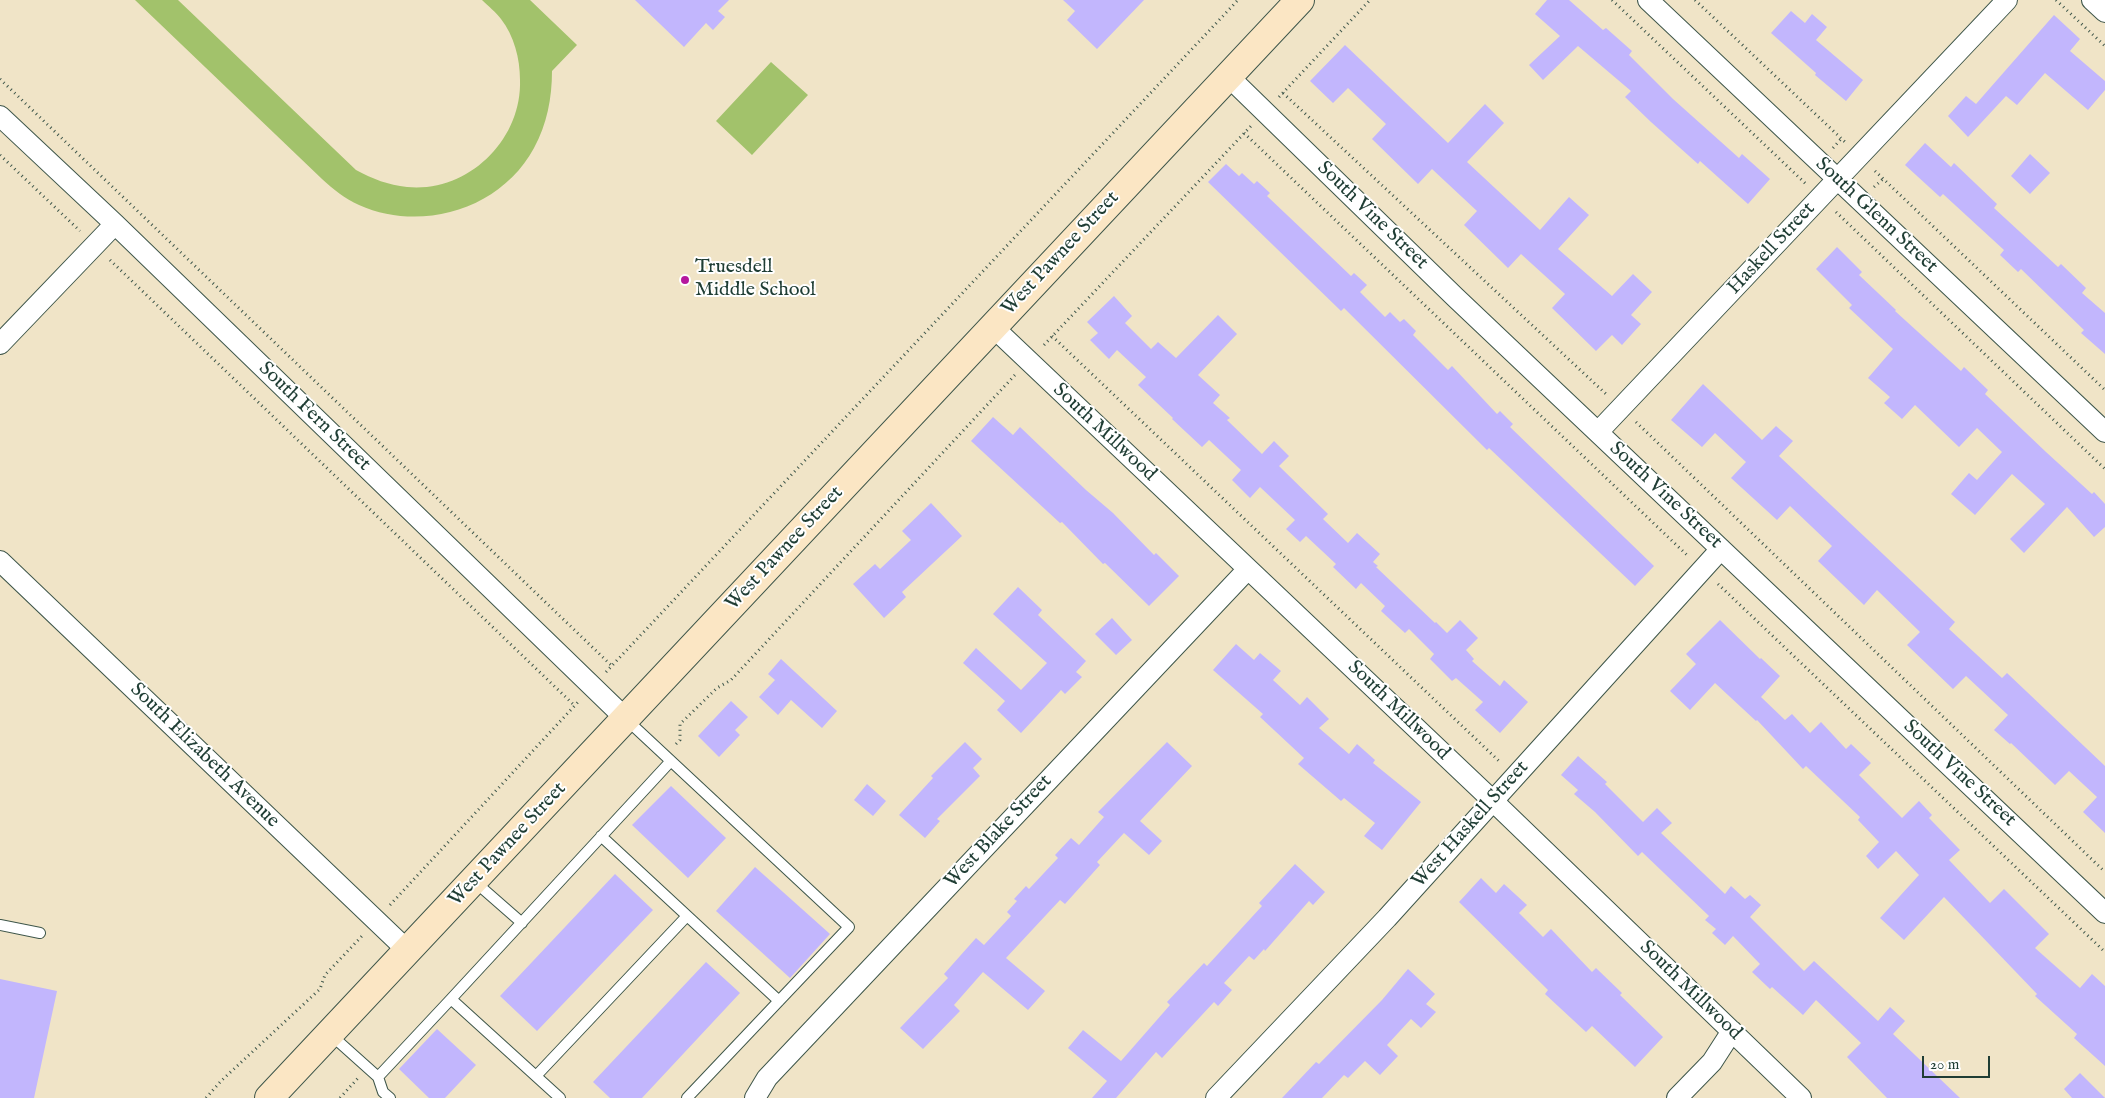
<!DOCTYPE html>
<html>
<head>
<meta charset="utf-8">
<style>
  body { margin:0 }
  #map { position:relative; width:2105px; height:1098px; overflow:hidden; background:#f0e4c7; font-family:"IM FELL English",serif }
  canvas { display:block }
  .scale { position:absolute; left:1922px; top:1056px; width:68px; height:22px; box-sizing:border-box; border:2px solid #1f3d34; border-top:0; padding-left:6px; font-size:15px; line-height:18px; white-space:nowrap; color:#1f3d34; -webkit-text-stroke:4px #fff; paint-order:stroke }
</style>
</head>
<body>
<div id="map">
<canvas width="2105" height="1098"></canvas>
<div class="scale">20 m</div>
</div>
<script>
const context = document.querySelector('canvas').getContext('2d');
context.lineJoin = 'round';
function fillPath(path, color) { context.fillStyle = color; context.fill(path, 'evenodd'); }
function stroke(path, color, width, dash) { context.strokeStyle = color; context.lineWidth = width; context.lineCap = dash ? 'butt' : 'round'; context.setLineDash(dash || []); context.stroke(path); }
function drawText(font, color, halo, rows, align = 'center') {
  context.font = font + ' "IM FELL English",serif'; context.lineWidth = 4; context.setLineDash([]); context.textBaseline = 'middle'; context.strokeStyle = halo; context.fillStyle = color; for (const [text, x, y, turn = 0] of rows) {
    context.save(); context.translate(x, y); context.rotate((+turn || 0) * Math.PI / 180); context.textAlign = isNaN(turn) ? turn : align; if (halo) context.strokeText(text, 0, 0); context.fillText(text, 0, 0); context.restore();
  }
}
fillPath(new Path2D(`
  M 135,0 L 178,0 L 356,170 C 373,179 388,185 407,187 C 468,193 522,140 520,80 C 520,58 514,36 501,19 C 496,12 488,6 482,0 L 530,0 L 577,45 L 552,71 C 552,98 547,124 534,148 C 501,209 422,233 359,205 C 345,199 333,189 322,179 Z
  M 771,62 L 808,95 L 752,155 L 716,121 Z`), '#a2c26b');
fillPath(new Path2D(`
  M 635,0 L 729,0 L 718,11 L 725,17 L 713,30 L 706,23 L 684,47 Z
  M 1063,0 L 1144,0 L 1097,49 L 1067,20 L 1075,11 Z
  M 1547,0 L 1569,0 L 1603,30 L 1606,28 L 1632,51 L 1629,55 L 1673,99 L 1739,158 L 1742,154 L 1770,179 L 1748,204 L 1700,161 L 1698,164 L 1651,122 L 1625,97 L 1631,91 L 1578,46 L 1543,80 L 1529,65 L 1560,36 L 1535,14 Z
  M 1791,11 L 1805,23 L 1812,14 L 1827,27 L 1816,40 L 1863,80 L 1846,101 L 1815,75 L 1816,73 L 1771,33 Z
  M 2054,15 L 2080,39 L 2070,51 L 2105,81 L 2105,90 L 2088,110 L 2045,73 L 2017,105 L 2006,96 L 1968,137 L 1948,116 L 1966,96 L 1976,104 Z
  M 1345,45 L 1448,143 L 1485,104 L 1504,123 L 1467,162 L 1540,230 L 1569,197 L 1589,215 L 1558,249 L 1612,296 L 1633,274 L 1652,292 L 1631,315 L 1641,324 L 1622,345 L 1612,335 L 1596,351 L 1552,308 L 1565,294 L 1521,254 L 1508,268 L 1464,225 L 1477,211 L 1432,169 L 1418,184 L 1372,139 L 1386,124 L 1348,88 L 1333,103 L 1310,81 Z
  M 1925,143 L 1951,167 L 1954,163 L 1997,204 L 1994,208 L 2058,267 L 2061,264 L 2086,288 L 2082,293 L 2105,313 L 2105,354 L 2081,333 L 2084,330 L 2021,269 L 2018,272 L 2000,255 L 2004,250 L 1943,194 L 1940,197 L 1905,165 Z
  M 2030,154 L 2050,173 L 2030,194 L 2011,176 Z
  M 1226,164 L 1239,176 L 1242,173 L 1254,184 L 1257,181 L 1270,193 L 1267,196 L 1306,233 L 1351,276 L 1354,273 L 1367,285 L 1360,292 L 1385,317 L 1390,312 L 1400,322 L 1404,319 L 1416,331 L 1413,335 L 1448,370 L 1452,366 L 1497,414 L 1500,411 L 1513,424 L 1510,427 L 1654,566 L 1635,586 L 1489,448 L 1487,450 L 1344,308 L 1341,311 L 1208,182 Z
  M 1837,247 L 1862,272 L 1859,275 L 1896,310 L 1895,311 L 1961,371 L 1964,367 L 1988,390 L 1985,394 L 2046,452 L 2092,494 L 2094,492 L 2105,504 L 2105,527 L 2094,537 L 2067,507 L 2024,553 L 2010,539 L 2045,504 L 2012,474 L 1975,515 L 1951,494 L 1969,473 L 1977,480 L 2002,452 L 1977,428 L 1959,447 L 1915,405 L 1902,419 L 1884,403 L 1890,397 L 1868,378 L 1893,349 L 1849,308 L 1852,305 L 1816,269 Z
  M 1114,296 L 1132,316 L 1125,323 L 1151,349 L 1158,342 L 1176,358 L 1218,315 L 1237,334 L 1198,375 L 1220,395 L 1213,403 L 1230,418 L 1227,420 L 1262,454 L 1274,441 L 1289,456 L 1279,466 L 1328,514 L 1323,519 L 1348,543 L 1357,533 L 1380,554 L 1373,562 L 1378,566 L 1376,567 L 1435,623 L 1436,622 L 1447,633 L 1460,620 L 1478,638 L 1466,650 L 1474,659 L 1472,661 L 1500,686 L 1504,680 L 1528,702 L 1500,733 L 1475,710 L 1483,702 L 1456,678 L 1452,681 L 1430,659 L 1434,654 L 1409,629 L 1405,633 L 1381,611 L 1385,606 L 1361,583 L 1356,589 L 1333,567 L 1336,564 L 1306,536 L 1300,542 L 1286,529 L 1295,520 L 1260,487 L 1250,498 L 1232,480 L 1241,470 L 1209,440 L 1202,447 L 1172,419 L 1173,418 L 1138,385 L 1146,377 L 1117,350 L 1109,359 L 1090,340 L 1098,333 L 1087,322 Z
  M 1703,384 L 1762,440 L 1776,426 L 1793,441 L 1779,456 L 1955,622 L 1949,629 L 2002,678 L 2007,673 L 2105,766 L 2105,833 L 2083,812 L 2097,797 L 2069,771 L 2055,785 L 2011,743 L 2010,744 L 1994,730 L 2008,715 L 1966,676 L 1953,689 L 1907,645 L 1920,632 L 1877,590 L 1864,605 L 1818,561 L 1832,546 L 1790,506 L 1777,520 L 1731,478 L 1746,462 L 1715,433 L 1702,447 L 1671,420 Z
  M 993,417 L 1013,435 L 1020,427 L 1086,490 L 1113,513 L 1154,555 L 1156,553 L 1179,576 L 1149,606 L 1105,563 L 1103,564 L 1062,522 L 1060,523 L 971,441 Z
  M 931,503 L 962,536 L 902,592 L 906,597 L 884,618 L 853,584 L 875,564 L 880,569 L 911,540 L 902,531 Z
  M 1018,587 L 1042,610 L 1038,615 L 1086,661 L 1076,672 L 1082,677 L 1065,694 L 1061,690 L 1021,733 L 997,710 L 1005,701 L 963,663 L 976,648 L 1021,690 L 1047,663 L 993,614 Z
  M 1112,618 L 1132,640 L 1116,655 L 1095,634 Z
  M 1720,620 L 1760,659 L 1761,658 L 1780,676 L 1761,697 L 1785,720 L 1792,714 L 1810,733 L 1821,722 L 1846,749 L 1851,744 L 1871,763 L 1859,775 L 1902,818 L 1919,801 L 1932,815 L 1929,818 L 1960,850 L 1949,860 L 1990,903 L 2004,889 L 2049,934 L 2035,948 L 2080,988 L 2092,974 L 2105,986 L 2105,1066 L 2074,1038 L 2077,1034 L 2035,996 L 2037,994 L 1944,897 L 1904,940 L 1880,918 L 1919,875 L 1896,851 L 1878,869 L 1866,856 L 1879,842 L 1858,820 L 1860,817 L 1806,766 L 1803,769 L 1757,720 L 1756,721 L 1715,683 L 1690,710 L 1670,691 L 1696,664 L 1686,654 Z
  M 1236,644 L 1254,660 L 1260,653 L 1281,671 L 1273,680 L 1300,705 L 1307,697 L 1329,719 L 1319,728 L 1349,754 L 1357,744 L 1375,760 L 1373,763 L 1421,802 L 1382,850 L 1364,836 L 1375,823 L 1344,798 L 1341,801 L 1298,764 L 1304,758 L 1260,717 L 1263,714 L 1213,670 Z
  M 781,659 L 837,711 L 822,728 L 791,700 L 778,715 L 759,697 L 775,680 L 768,674 Z
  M 731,701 L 748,717 L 735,730 L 740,735 L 719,757 L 698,736 Z
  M 965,742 L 982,759 L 973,768 L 980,776 L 937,819 L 940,821 L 925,838 L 899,815 L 933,778 L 931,776 Z
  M 1167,742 L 1192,766 L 1140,821 L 1162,841 L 1149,855 L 1124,833 L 1097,862 L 1100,865 L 1065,904 L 1060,900 L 1006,958 L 1045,991 L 1028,1010 L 983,972 L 954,1005 L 960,1011 L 923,1049 L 900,1028 L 948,978 L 944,974 L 976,938 L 984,945 L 1011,916 L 1007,912 L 1017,901 L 1014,899 L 1026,886 L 1029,889 L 1058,858 L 1055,855 L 1071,838 L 1079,845 L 1104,817 L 1098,812 Z
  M 1578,756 L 1607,782 L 1605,784 L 1643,822 L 1657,808 L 1672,823 L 1661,833 L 1725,894 L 1731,886 L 1745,899 L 1750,895 L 1761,905 L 1750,917 L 1804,971 L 1814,961 L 1878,1021 L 1890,1007 L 1905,1021 L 1893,1034 L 1960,1098 L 1887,1098 L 1847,1057 L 1861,1043 L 1816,1000 L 1803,1015 L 1772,987 L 1770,989 L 1752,972 L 1760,964 L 1733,936 L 1725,945 L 1712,933 L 1716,929 L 1705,920 L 1709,916 L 1642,852 L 1638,856 L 1595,812 L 1574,794 L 1578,790 L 1561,775 Z
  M 867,784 L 886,801 L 873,816 L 854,800 Z
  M 671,786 L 726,838 L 688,878 L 632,825 Z
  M 1295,864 L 1325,892 L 1313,905 L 1309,901 L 1265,951 L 1264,949 L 1254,960 L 1249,956 L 1224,983 L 1232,990 L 1218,1006 L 1214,1002 L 1162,1058 L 1156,1052 L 1116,1098 L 1092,1098 L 1107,1081 L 1068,1048 L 1083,1030 L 1121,1061 L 1170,1005 L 1167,1002 L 1204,963 L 1207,966 L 1262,906 L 1259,903 Z
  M 755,867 L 830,934 L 790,978 L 716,911 Z
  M 615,874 L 653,910 L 537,1031 L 500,996 Z
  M 1481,878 L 1496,893 L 1504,884 L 1527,905 L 1519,913 L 1543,937 L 1551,929 L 1592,972 L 1596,968 L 1622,993 L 1620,995 L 1663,1037 L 1635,1067 L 1592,1026 L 1586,1032 L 1545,994 L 1548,990 L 1459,902 Z
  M 706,962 L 740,993 L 642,1098 L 610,1098 L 593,1082 Z
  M 1408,969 L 1435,994 L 1426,1004 L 1436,1012 L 1421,1028 L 1411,1019 L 1387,1045 L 1398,1056 L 1380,1075 L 1365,1061 L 1348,1078 L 1344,1075 L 1322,1098 L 1282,1098 L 1316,1062 L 1319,1064 L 1382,1000 Z
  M 0,979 L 57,991 L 34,1098 L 0,1098 Z
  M 437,1029 L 476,1065 L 445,1098 L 429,1098 L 399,1069 Z
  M 2080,1073 L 2105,1098 L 2072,1098 L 2064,1089 Z`), '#c2b6fd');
const service = new Path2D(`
  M 627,720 L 849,927 L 687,1098
  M 601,836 L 779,1001
  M 474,881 L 522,923
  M 0,925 L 40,933
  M 451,999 L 670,762
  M 330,1034 L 378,1077 L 451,999 L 560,1098
  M 536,1076 L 687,916
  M 378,1077 L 383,1092 L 390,1098`);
const minor = new Path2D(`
  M 1648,0 L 2105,432
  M 2092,0 L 2105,12
  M 1228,76 L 1455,297 L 2105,913
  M 0,116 L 115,224 L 626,719
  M 993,327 L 1493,801 L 1801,1098
  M 0,344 L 115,224
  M 1598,432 L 2007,0
  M 0,561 L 408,951
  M 755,1098 L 767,1078 L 1248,569
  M 1216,1098 L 1387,918 L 1721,549
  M 1677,1098 L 1712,1062 L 1732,1031`);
const secondary = new Path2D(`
  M 269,1098 L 1300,0`);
stroke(service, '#3e564a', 12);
stroke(minor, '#3e564a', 22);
stroke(secondary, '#3e564a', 30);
stroke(new Path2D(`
  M 1612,0 L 1806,184
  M 1695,0 L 1845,142
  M 2056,0 L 2105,46
  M 0,79 L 612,666
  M 1283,93 L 1606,394
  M 1279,97 L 1370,0
  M 1244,133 L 1688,556
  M 1833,148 L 1841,139
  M 0,155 L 80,231
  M 1875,171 L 2105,390
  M 1874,187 L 1883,179
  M 1836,212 L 2105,469
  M 110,260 L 575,706
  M 1052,336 L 1500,762
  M 1044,345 L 1251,126
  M 1636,422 L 2105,872
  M 1718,584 L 2105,952
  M 606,672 L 1238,0
  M 676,744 L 680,740 L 680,724 L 717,688 L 731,680 L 1015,375
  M 390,905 L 579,701
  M 206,1098 L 221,1081 L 320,989 L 325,975 L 362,936
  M 340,1098 L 358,1078`), '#3e564a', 3, [1, 4]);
stroke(service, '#fff', 10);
stroke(minor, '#fff', 20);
stroke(secondary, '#fbe6c4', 28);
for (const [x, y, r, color] of [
  [685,280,5,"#b5179e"]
]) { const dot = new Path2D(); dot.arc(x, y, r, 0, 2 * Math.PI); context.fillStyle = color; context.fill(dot); stroke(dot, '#fff', 2); }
drawText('20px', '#1f3d34', '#fff', [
  ["South Vine Street",1372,216,44],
  ["South Glenn Street",1876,216,43],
  ["Haskell Street",1772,249,-47],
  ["West Pawnee Street",1061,254,-47],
  ["South Fern Street",314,417,44],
  ["South Millwood",1104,433,43],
  ["South Vine Street",1665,496,43],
  ["West Pawnee Street",785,549,-47],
  ["South Millwood",1398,711,44],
  ["South Elizabeth Avenue",204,756,44],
  ["South Vine Street",1959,774,43],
  ["West Haskell Street",1471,825,-48],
  ["West Blake Street",999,832,-47],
  ["West Pawnee Street",508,845,-47],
  ["South Millwood",1690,991,44]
]);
drawText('20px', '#1f3d34', '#fff', [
  ["Truesdell",695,268],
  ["Middle School",695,291]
], 'left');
</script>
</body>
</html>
